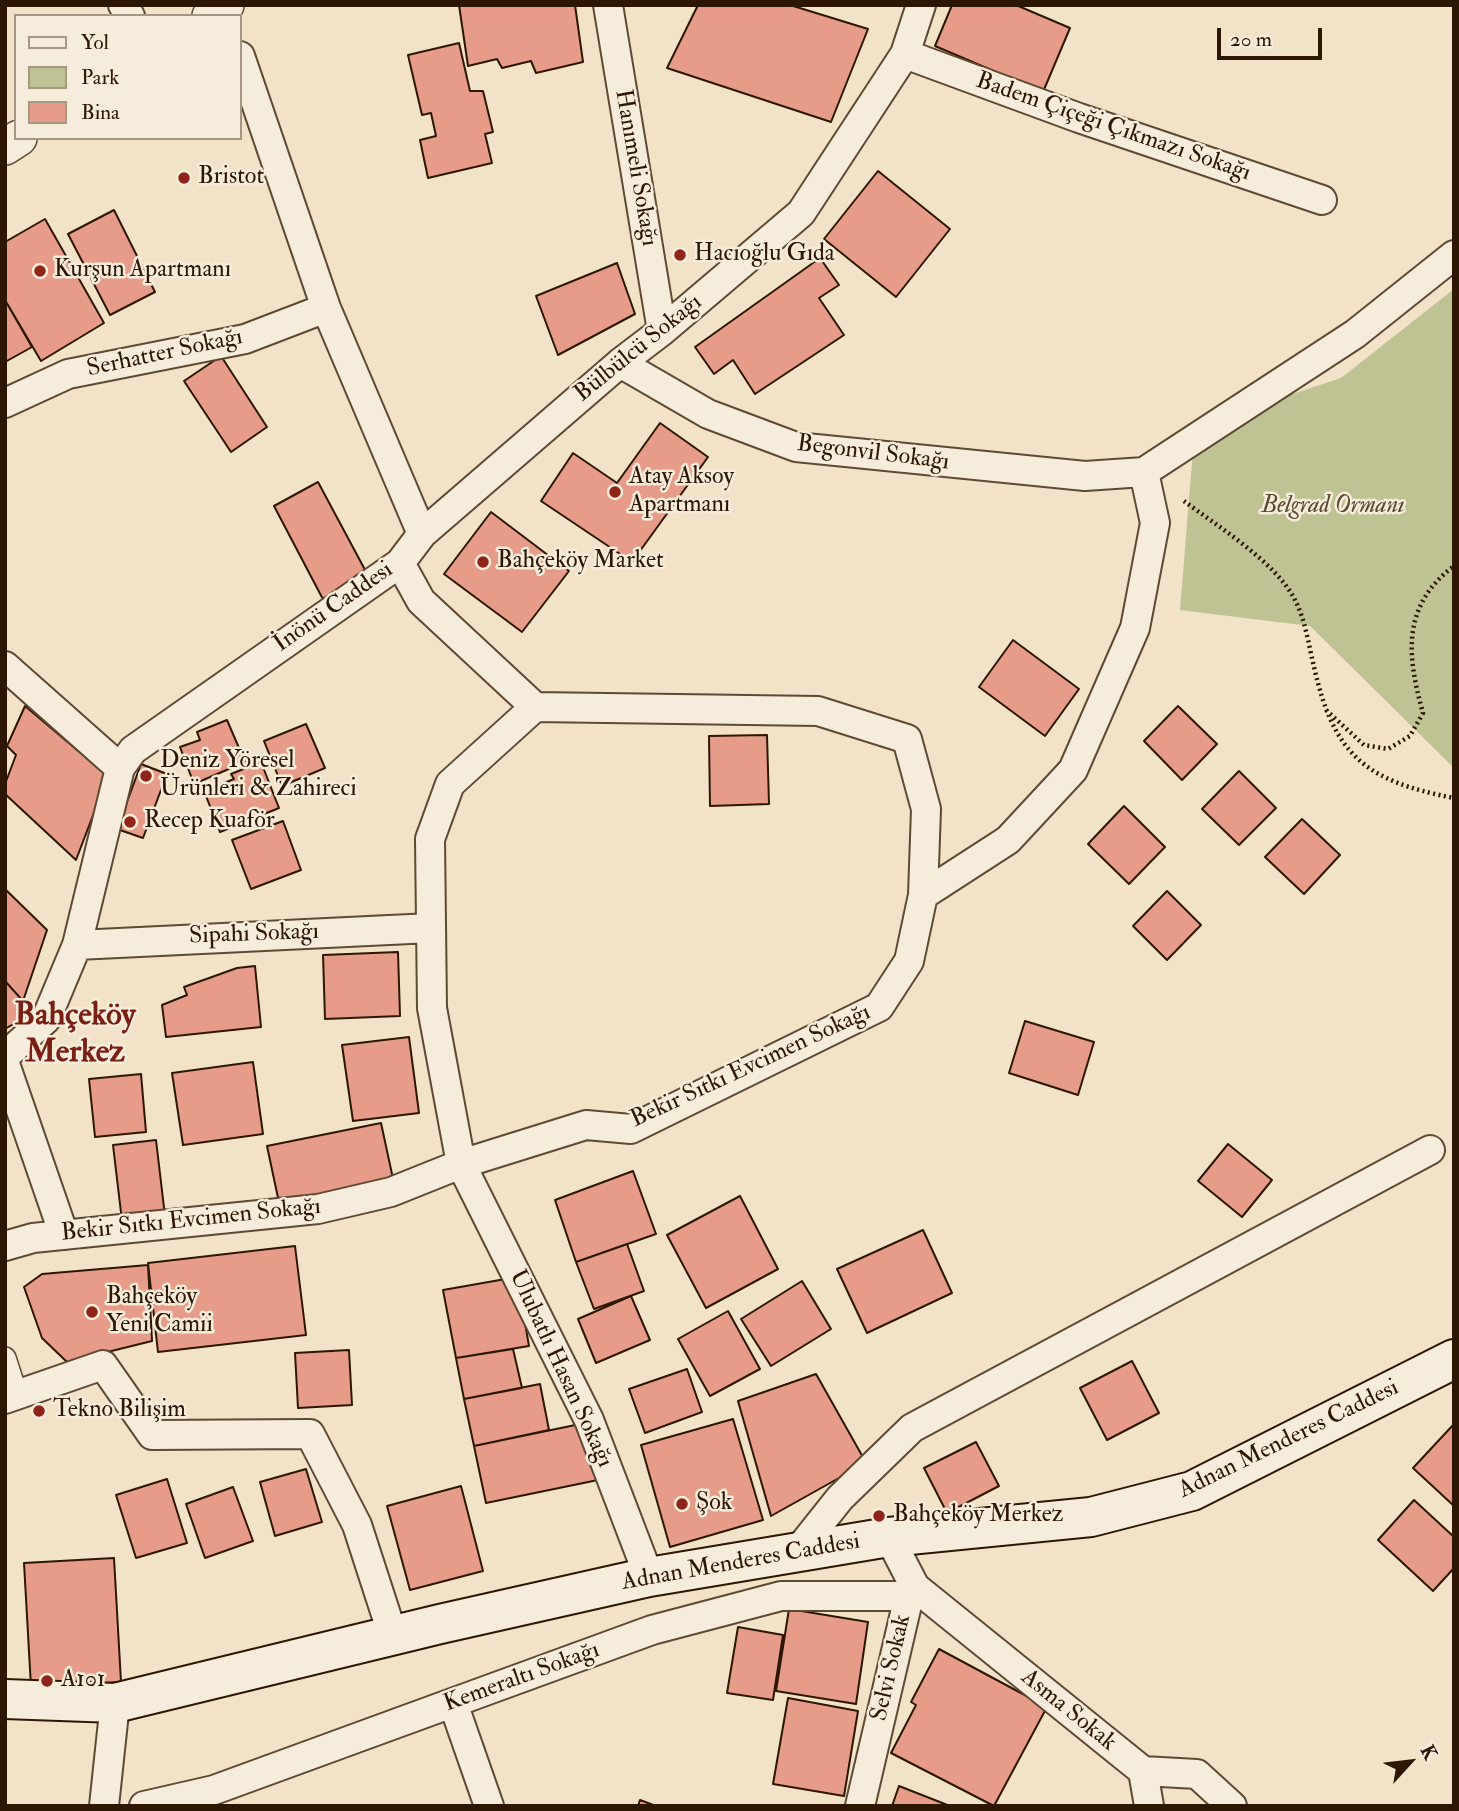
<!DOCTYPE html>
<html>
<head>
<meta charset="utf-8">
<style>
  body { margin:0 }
  #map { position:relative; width:1459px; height:1811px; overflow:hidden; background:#f1e2c8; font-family:"IM FELL Double Pica",serif }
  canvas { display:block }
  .frame { position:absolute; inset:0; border:7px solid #2d1702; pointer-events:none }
  .legend { position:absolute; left:14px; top:14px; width:228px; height:126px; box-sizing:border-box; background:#f6ecdb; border:2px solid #a69784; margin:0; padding:9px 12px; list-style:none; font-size:21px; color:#2d1702 }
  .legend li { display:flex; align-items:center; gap:14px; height:35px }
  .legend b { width:35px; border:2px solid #a69784 }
  .north { position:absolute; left:1375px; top:1727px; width:70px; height:70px; -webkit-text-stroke:5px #f6ecdb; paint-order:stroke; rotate:63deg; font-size:19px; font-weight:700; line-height:28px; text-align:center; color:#2d1702 }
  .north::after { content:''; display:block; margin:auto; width:24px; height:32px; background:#2d1702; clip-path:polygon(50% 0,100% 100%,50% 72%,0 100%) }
  .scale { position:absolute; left:1217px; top:28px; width:105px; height:32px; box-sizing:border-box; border:4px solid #2d1702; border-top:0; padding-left:9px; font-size:21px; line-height:24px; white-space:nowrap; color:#2d1702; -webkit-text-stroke:5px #f6ecdb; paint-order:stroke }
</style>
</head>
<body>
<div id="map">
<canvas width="1459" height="1811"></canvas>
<div class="frame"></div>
<ul class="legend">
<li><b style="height:9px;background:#f6ecdb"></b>Yol</li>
<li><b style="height:19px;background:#bfc293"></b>Park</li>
<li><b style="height:19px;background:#e69c89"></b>Bina</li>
</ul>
<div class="north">K</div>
<div class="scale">20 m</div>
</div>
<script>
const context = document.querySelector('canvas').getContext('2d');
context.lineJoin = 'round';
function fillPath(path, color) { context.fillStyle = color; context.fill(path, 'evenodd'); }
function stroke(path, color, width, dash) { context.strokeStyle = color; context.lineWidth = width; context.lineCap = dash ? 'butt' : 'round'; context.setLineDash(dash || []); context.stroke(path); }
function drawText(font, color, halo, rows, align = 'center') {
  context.font = font + ' "IM FELL Double Pica",serif'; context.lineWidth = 5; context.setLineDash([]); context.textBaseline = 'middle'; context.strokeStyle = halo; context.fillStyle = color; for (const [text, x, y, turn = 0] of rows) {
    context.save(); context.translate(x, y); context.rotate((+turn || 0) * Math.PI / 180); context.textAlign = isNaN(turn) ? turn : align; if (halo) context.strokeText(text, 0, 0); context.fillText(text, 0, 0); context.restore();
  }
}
fillPath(new Path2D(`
  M 1454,289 L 1454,768 L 1310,626 L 1180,610 L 1195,426 L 1341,378 Z`), '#bfc293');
const building = new Path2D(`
  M 459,5 L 575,5 L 583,62 L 536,73 L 531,61 L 502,68 L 497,59 L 468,66 Z
  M 698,5 L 790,5 L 868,29 L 831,122 L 667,68 Z
  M 952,5 L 1016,5 L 1070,28 L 1043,92 L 935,46 Z
  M 459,43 L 470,91 L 483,91 L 493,132 L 485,134 L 492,163 L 428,178 L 420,140 L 436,136 L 431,113 L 422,115 L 408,55 Z
  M 878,171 L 950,229 L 896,297 L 824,239 Z
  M 114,210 L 155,292 L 110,315 L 68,234 Z
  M 45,219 L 104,323 L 41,361 L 5,300 L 5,242 Z
  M 820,258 L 839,285 L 819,298 L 844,335 L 755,394 L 733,360 L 714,374 L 695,347 Z
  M 617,263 L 635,314 L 558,355 L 536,296 Z
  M 5,300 L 32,347 L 5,362 Z
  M 221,356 L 267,427 L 231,452 L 184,381 Z
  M 660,423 L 708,457 L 632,562 L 541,501 L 573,453 L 617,483 Z
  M 318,482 L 371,581 L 326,605 L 274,506 Z
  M 491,512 L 569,571 L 522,632 L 444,574 Z
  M 1013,640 L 1079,689 L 1045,736 L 979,687 Z
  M 25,706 L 108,776 L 76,860 L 5,794 L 5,784 L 16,755 L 7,746 Z
  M 1178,706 L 1217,744 L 1182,780 L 1144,741 Z
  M 227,720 L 245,762 L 194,784 L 180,747 L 200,740 L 197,732 Z
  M 306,724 L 325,768 L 282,786 L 264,741 Z
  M 767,735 L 769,804 L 710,806 L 709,736 Z
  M 261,762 L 279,808 L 220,832 L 204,791 L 234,779 L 231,774 Z
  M 141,764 L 167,774 L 143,838 L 117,829 Z
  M 1239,771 L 1276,808 L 1239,845 L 1202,809 Z
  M 1124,806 L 1165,847 L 1129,884 L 1088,844 Z
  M 1302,819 L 1340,855 L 1304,894 L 1265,857 Z
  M 283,821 L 301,870 L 251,889 L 232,840 Z
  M 5,889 L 47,930 L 23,1001 L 5,981 Z
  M 1167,891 L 1201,925 L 1167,960 L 1133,926 Z
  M 398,952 L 400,1016 L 325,1019 L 323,955 Z
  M 255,966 L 261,1027 L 166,1037 L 162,1005 L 187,995 L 184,987 L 237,968 Z
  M 5,981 L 23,1001 L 22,1019 L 5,1029 Z
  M 1025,1021 L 1094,1042 L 1078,1095 L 1009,1073 Z
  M 409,1037 L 419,1113 L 353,1121 L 342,1045 Z
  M 253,1062 L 263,1134 L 183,1145 L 172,1073 Z
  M 141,1074 L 146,1132 L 95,1137 L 89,1079 Z
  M 381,1123 L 395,1188 L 281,1212 L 267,1146 Z
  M 156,1140 L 165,1216 L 122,1221 L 113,1145 Z
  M 1228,1144 L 1272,1180 L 1242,1217 L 1198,1181 Z
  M 633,1171 L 656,1234 L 576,1262 L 555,1200 Z
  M 740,1196 L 778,1269 L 706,1308 L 667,1235 Z
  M 923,1230 L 952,1293 L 867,1333 L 837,1269 Z
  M 627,1244 L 644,1291 L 594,1309 L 576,1262 Z
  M 295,1246 L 306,1335 L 158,1352 L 148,1263 Z
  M 148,1265 L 152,1341 L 67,1362 L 42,1338 L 24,1287 L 42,1274 Z
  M 517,1277 L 529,1346 L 456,1358 L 443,1290 Z
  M 802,1281 L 831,1329 L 771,1366 L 741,1319 Z
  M 631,1296 L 650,1340 L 596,1363 L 578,1319 Z
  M 728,1311 L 760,1369 L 710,1396 L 678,1339 Z
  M 513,1349 L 522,1388 L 464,1399 L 456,1358 Z
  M 349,1350 L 352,1405 L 298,1408 L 295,1353 Z
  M 1132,1361 L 1159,1413 L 1107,1440 L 1080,1388 Z
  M 687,1369 L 702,1412 L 645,1433 L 629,1389 Z
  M 816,1374 L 864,1459 L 839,1478 L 771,1516 L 738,1401 Z
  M 540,1384 L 549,1430 L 474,1446 L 464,1399 Z
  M 733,1419 L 763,1520 L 670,1547 L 641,1445 Z
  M 585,1423 L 598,1480 L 486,1503 L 474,1446 Z
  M 1454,1424 L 1454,1506 L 1413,1468 Z
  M 976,1442 L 999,1486 L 947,1513 L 924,1468 Z
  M 306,1469 L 322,1522 L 275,1536 L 260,1482 Z
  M 167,1479 L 187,1543 L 136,1558 L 116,1495 Z
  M 461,1486 L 483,1571 L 410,1590 L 387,1506 Z
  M 233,1487 L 253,1541 L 205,1558 L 186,1504 Z
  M 1414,1500 L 1454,1537 L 1454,1568 L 1433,1591 L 1378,1540 Z
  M 114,1558 L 121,1682 L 31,1687 L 24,1563 Z
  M 789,1609 L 868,1622 L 856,1704 L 776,1691 Z
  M 738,1627 L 783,1635 L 773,1700 L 727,1693 Z
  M 939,1649 L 1047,1707 L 994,1806 L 891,1753 L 916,1705 L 911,1702 Z
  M 788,1698 L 858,1711 L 844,1796 L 773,1784 Z
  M 899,1786 L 950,1806 L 892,1806 Z
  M 640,1800 L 656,1806 L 638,1806 Z`);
fillPath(building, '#e69c89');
stroke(building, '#2d1702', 2);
const pedestrian = new Path2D(`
  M 5,1358 L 17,1395`);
const minor = new Path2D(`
  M 123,5 L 130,16
  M 608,5 L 662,331
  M 905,54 L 1079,118 L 1322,200
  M 240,56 L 326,308 L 422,534
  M 620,363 L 708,414 L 796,447 L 1085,476 L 1144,472 L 1355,334 L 1454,255
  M 5,403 L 68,374 L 245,339 L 326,308
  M 400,563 L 421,601 L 535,707
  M 5,666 L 120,768
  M 77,945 L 431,928
  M 5,1056 L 46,1019 L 77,945 L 120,768 L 133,750 L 400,563 L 422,534 L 620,363 L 662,331 L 801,213 L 905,54 L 921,5
  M 5,1064 L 64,1235
  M 5,1246 L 33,1238 L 318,1209 L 391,1192 L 461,1164 L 586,1125 L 631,1129 L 879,1007 L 909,961 L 923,895 L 1008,840 L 1073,770 L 1135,628 L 1155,523 L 1144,472
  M 5,1399 L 103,1365 L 152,1435 L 310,1434 L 357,1525 L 393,1636
  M 797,1552 L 840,1498 L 912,1428 L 1430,1150
  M 649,1577 L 589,1420 L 461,1164 L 432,1008 L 430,839 L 450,784 L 535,707 L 818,711 L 907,739 L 926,809 L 923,895
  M 915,1587 L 1143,1771 L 1197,1774 L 1232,1806
  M 453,1703 L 489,1806
  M 1143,1771 L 1149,1806
  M 104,1806 L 115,1703
  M 144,1806 L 214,1790 L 652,1630 L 781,1596 L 909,1596
  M 860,1806 L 909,1596 L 915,1587 L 889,1537`);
const tertiary = new Path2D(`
  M 210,16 L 226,5
  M 5,147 L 19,138`);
const secondary = new Path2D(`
  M 5,1699 L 115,1703 L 440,1624 L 649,1577 L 889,1537 L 1091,1517 L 1192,1491 L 1454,1359`);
stroke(pedestrian, '#5e4a34', 24);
stroke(minor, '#5e4a34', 32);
stroke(tertiary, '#5e4a34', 38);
stroke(secondary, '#2d1702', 42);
stroke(new Path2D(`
  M 1184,501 C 1217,526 1276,562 1295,600 C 1305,619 1309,646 1314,667 C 1334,755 1365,781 1454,798
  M 1326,710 L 1364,745 L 1388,749 L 1410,736 L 1423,713 C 1407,656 1401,606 1454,566`), '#2d1702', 4.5, [2, 3.5]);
stroke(pedestrian, '#f6ecdb', 21);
stroke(minor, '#f6ecdb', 28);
stroke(tertiary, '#f6ecdb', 35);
stroke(secondary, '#f6ecdb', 38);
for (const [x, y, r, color] of [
  [184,178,7,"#8f2418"],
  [680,255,7,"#8f2418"],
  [40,271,7,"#8f2418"],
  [615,492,7,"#8f2418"],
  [483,562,7,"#8f2418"],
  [146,776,7,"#8f2418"],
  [130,822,7,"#8f2418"],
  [92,1312,7,"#8f2418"],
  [39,1411,7,"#8f2418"],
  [682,1504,7,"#8f2418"],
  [879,1516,7,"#8f2418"],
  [47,1681,7,"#8f2418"]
]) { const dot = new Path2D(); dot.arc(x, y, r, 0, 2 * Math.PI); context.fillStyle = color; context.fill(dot); stroke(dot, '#f6ecdb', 2.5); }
drawText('24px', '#2d1702', '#f6ecdb', [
  ["Badem Çiçeği Çıkmazı Sokağı",1113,128,19],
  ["Hanımeli Sokağı",635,168,80],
  ["Bülbülcü Sokağı",639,349,-39],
  ["Serhatter Sokağı",165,354,-12],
  ["Begonvil Sokağı",873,454,7],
  ["İnönü Caddesi",334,608,-35],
  ["Sipahi Sokağı",254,935,-2],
  ["Bekir Sıtkı Evcimen Sokağı",751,1067,-25],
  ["Bekir Sıtkı Evcimen Sokağı",191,1221,-6],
  ["Ulubatlı Hasan Sokağı",560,1369,65],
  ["Adnan Menderes Caddesi",1289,1440,-26],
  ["Adnan Menderes Caddesi",741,1563,-10],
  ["Selvi Sokak",892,1668,-77],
  ["Kemeraltı Sokağı",522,1678,-20],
  ["Asma Sokak",1068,1711,39]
]);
drawText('24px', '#2d1702', '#f6ecdb', [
  ["Bristot",198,178],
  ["Hacıoğlu Gıda",694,255],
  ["Kurşun Apartmanı",54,271],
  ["Atay Aksoy",629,478],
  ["Apartmanı",629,506],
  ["Bahçeköy Market",497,562],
  ["Deniz Yöresel",160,762],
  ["Ürünleri & Zahireci",160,790],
  ["Recep Kuaför",144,822],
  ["Bahçeköy",106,1298],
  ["Yeni Camii",106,1326],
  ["Tekno Bilişim",53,1411],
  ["Şok",696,1504],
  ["Bahçeköy Merkez",893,1516],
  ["A101",61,1681]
], 'left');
drawText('italic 24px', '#594a2e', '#f6ecdb', [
  ["Belgrad Ormanı",1333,507]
]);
drawText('bold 32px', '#7a1f14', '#f6ecdb', [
  ["Bahçeköy",75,1017],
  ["Merkez",75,1054]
]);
</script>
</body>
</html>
